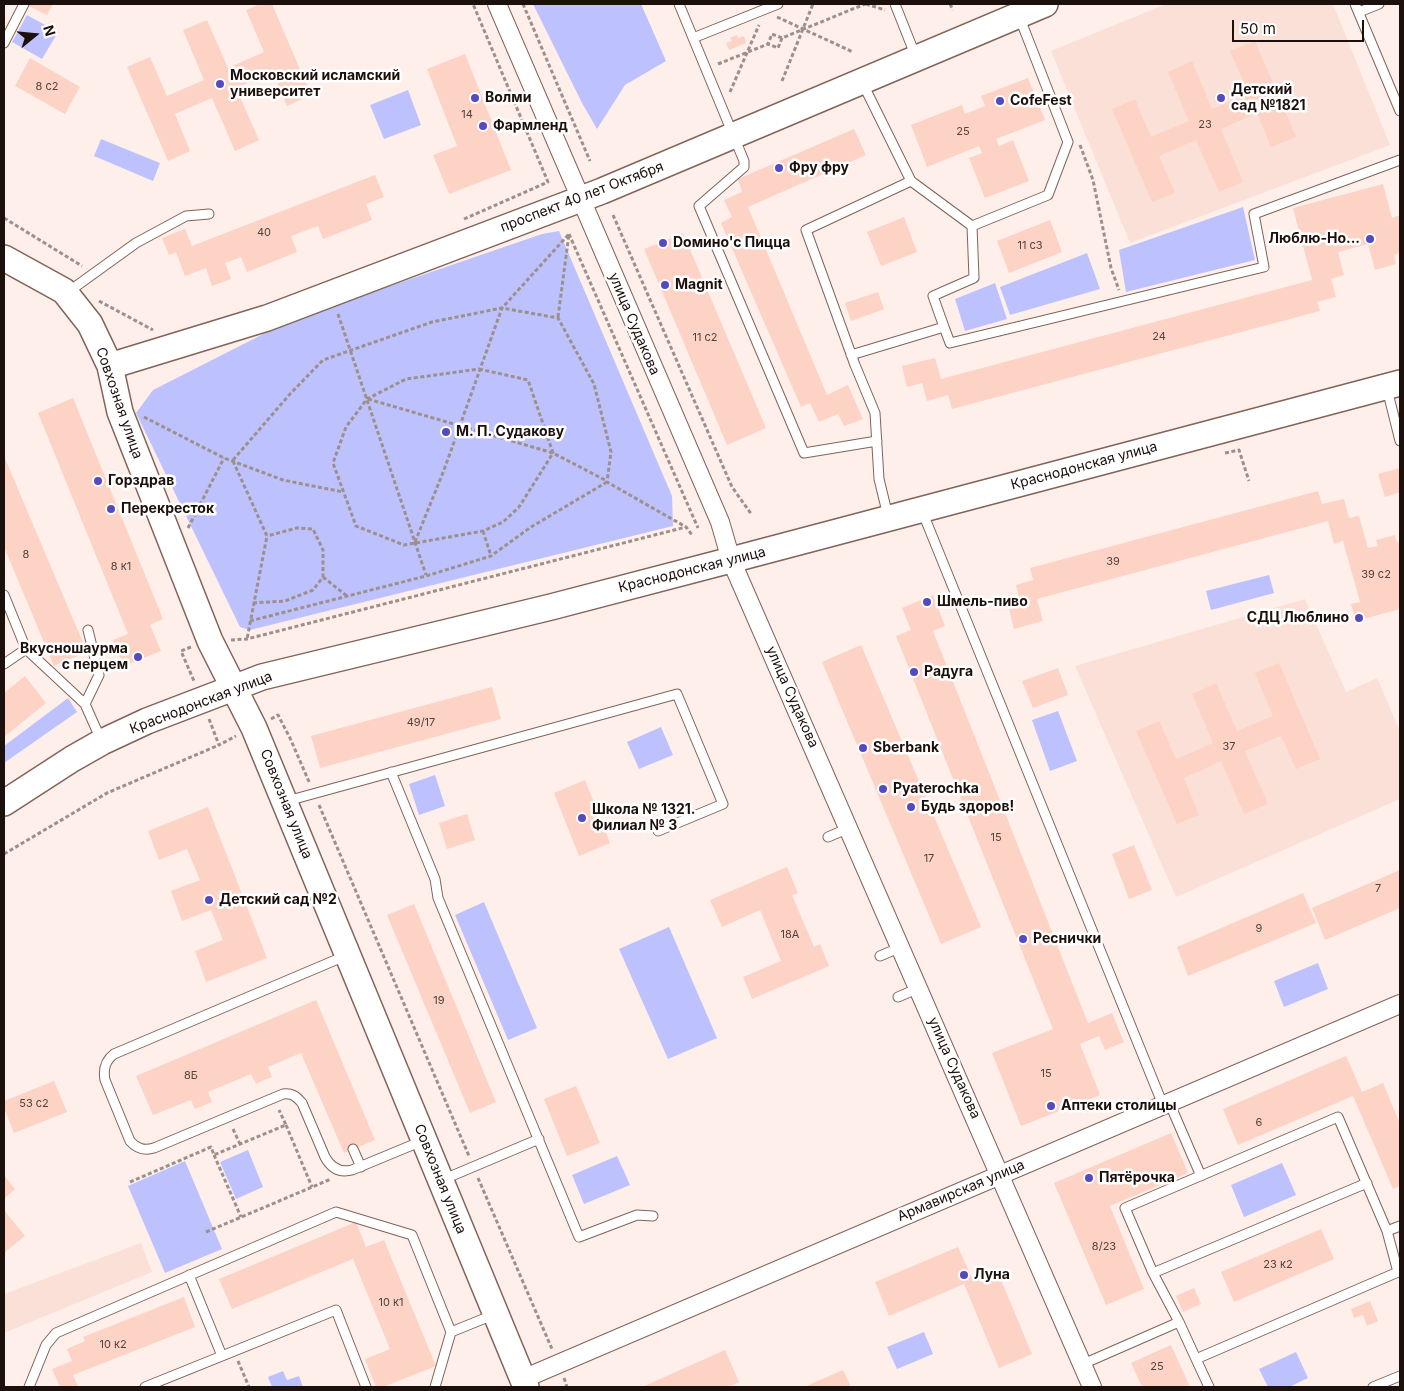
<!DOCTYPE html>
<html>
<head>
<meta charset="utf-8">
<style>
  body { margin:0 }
  #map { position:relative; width:1404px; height:1391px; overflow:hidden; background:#feefea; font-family:Inter,sans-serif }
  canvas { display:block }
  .frame { position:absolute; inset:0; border:5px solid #1c100c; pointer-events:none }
  .north { position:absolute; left:10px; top:10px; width:50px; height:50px; -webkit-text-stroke:4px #fff; paint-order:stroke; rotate:73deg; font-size:14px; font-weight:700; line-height:20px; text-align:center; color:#1c100c }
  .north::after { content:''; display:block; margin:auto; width:18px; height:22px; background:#1c100c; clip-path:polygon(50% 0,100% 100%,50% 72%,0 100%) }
  .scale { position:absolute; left:1232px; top:20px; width:132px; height:22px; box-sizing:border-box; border:2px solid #1c100c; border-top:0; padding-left:6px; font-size:15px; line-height:18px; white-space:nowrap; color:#1c100c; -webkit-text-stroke:4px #fff; paint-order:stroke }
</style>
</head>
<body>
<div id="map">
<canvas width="1404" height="1391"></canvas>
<div class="frame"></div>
<div class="north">N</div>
<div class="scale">50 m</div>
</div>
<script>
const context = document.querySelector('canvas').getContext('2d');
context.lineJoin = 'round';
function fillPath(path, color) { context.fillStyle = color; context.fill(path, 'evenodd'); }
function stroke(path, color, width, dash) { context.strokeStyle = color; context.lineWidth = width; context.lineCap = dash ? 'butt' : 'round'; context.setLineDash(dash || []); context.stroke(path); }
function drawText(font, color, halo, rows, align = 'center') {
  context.font = font + ' Inter,sans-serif'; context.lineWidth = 5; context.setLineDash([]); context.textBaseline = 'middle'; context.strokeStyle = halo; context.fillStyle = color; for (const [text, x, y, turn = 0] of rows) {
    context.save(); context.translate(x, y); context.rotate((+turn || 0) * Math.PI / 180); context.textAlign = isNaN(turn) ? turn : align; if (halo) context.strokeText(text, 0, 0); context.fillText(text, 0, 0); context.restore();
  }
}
fillPath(new Path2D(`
  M 1166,4 L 1333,4 L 1390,145 L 1130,243 L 1051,51 Z
  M 1305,599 L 1346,692 L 1377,678 L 1400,731 L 1400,799 L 1176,897 L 1075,666 Z
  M 141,1243 L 152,1272 L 4,1333 L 4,1294 Z`), '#fbe0d7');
fillPath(new Path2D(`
  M 533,4 L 641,4 L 666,61 L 625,85 L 597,129 L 582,103 Z
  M 27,15 L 58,32 L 42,59 L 12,42 Z
  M 408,90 L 421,125 L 384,139 L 370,105 Z
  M 101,139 L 160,163 L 153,181 L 94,156 Z
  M 1243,207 L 1255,260 L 1126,292 L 1119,250 Z
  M 559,231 L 672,496 L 673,526 L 250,630 L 240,627 L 136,413 L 153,390 L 291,320 L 542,234 Z
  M 1087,253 L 1100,289 L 1010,315 L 1000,287 Z
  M 995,283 L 1007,319 L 965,331 L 955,299 Z
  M 1269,575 L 1274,593 L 1211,610 L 1206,591 Z
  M 68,698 L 77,712 L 4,763 L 4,746 Z
  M 1058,711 L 1077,761 L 1050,771 L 1032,720 Z
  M 661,727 L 673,755 L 639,769 L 627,742 Z
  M 435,775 L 445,806 L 419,815 L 409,784 Z
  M 484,902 L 537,1028 L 508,1040 L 455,915 Z
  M 669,927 L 717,1038 L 668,1059 L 619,949 Z
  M 1318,963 L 1328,989 L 1284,1007 L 1274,981 Z
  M 248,1150 L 263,1187 L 236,1199 L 220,1162 Z
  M 617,1156 L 630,1185 L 584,1204 L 572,1175 Z
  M 185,1161 L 222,1249 L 165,1273 L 128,1186 Z
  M 1282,1163 L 1296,1195 L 1244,1217 L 1231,1185 Z
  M 924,1332 L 933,1354 L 897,1369 L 887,1347 Z
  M 1296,1352 L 1308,1378 L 1289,1387 L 1268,1387 L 1259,1369 Z
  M 283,1371 L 287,1380 L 299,1376 L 303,1387 L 272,1387 L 268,1377 Z`), '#bdc2fe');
fillPath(new Path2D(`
  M 25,4 L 53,4 L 47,15 Z
  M 260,4 L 272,4 L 311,95 L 287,106 L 273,72 L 236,88 L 259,140 L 235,151 L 212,98 L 175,114 L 190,151 L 168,161 L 127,67 L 150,57 L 167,96 L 204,80 L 183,30 L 207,20 L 228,68 L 264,52 L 246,10 Z
  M 737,35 L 738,38 L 744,36 L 746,43 L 729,50 L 726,43 L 732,41 L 730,38 Z
  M 1255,41 L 1296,137 L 1271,147 L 1257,113 L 1221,129 L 1243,182 L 1219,192 L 1196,140 L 1159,156 L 1175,193 L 1152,202 L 1112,109 L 1135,99 L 1151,137 L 1189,121 L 1168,72 L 1192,61 L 1212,109 L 1249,94 L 1230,51 Z
  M 465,54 L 511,170 L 449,194 L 433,155 L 457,146 L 427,69 Z
  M 30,58 L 80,87 L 65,114 L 15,86 Z
  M 1028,78 L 1045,120 L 996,139 L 999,146 L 1013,140 L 1029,181 L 985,198 L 969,158 L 982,153 L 979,146 L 927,167 L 911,125 L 962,105 L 965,114 L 985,106 L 981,96 Z
  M 854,129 L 866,155 L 748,207 L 827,395 L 848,385 L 863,419 L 844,426 L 838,414 L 819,422 L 810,403 L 801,407 L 721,223 L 732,217 L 724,200 L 742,192 L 738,179 Z
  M 375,175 L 384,197 L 366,204 L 372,220 L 323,239 L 318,226 L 291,236 L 297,252 L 247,272 L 241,257 L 225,263 L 231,279 L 212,286 L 206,268 L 185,276 L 176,252 L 169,255 L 162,238 L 185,229 L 192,246 Z
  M 1383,184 L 1392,218 L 1400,215 L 1400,253 L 1394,255 L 1396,264 L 1375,270 L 1368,244 L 1338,252 L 1344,275 L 1331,279 L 1336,297 L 1317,302 L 1320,311 L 952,409 L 948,395 L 927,401 L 922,383 L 907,387 L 902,366 L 935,358 L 941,379 L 1312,280 L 1293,208 Z
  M 904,217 L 917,252 L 881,266 L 867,232 Z
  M 1050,220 L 1062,252 L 1009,273 L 997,241 Z
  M 683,233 L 766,428 L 727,445 L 644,249 Z
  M 878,292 L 884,309 L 851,321 L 845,303 Z
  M 73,398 L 163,619 L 150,625 L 161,651 L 124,666 L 113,640 L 128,634 L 38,413 Z
  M 4,456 L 87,652 L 54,666 L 4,547 Z
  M 1400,468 L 1400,492 L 1385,497 L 1378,474 Z
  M 1318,491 L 1322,504 L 1344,499 L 1349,518 L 1359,516 L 1368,548 L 1378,546 L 1376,540 L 1395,535 L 1397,542 L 1400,541 L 1400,609 L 1356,621 L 1351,604 L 1360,602 L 1343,541 L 1334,544 L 1328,521 L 1037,599 L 1043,621 L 1014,629 L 1009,609 L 1021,606 L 1016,585 L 1033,580 L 1030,568 Z
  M 933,595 L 945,626 L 933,631 L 1088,1023 L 1112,1013 L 1124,1042 L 1105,1050 L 1099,1036 L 1080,1044 L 1100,1095 L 1021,1126 L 992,1053 L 1053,1029 L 896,636 L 911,630 L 902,608 Z
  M 861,645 L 981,927 L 941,944 L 822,662 Z
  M 1279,663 L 1320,759 L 1296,769 L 1281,736 L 1245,751 L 1268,804 L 1244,814 L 1221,761 L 1184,778 L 1199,815 L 1177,824 L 1136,731 L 1159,721 L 1176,759 L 1213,743 L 1192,694 L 1216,683 L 1237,731 L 1273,716 L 1255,673 Z
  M 1058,668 L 1068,695 L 1033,708 L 1022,681 Z
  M 25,676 L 46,703 L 4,737 L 4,693 Z
  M 492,687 L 501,719 L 320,768 L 311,736 Z
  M 585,780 L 610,843 L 579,856 L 554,793 Z
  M 208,807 L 267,958 L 206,982 L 195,951 L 223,940 L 211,910 L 182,921 L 171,891 L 200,880 L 187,849 L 159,860 L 148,831 Z
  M 467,814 L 475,840 L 447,849 L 439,823 Z
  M 1134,845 L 1152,890 L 1129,899 L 1112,854 Z
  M 787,867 L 798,893 L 792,895 L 814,947 L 820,944 L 829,966 L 752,999 L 743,977 L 781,961 L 760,910 L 722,927 L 710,900 Z
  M 1400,870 L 1400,908 L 1325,940 L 1312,908 Z
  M 1303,893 L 1316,923 L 1188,976 L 1177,947 Z
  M 414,904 L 496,1102 L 470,1113 L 387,915 Z
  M 316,1000 L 375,1140 L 344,1153 L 301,1053 L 268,1067 L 272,1077 L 264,1080 L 256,1084 L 251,1074 L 208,1092 L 212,1102 L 195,1109 L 191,1100 L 153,1115 L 136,1076 Z
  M 1346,1056 L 1362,1092 L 1383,1083 L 1400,1124 L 1400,1186 L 1393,1189 L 1353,1096 L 1238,1145 L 1223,1109 Z
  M 54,1081 L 67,1112 L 14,1133 L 4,1108 L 4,1101 Z
  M 576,1086 L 600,1143 L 567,1156 L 544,1099 Z
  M 1171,1133 L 1188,1173 L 1110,1206 L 1144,1289 L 1106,1305 L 1054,1183 Z
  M 4,1175 L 15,1189 L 4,1199 Z
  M 4,1210 L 25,1236 L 4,1253 Z
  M 356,1222 L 366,1247 L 384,1240 L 436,1366 L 383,1387 L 376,1387 L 365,1359 L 390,1349 L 353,1259 L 232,1309 L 219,1279 Z
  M 1321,1229 L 1334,1259 L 1234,1302 L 1221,1272 Z
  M 958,1247 L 972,1278 L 996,1268 L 1032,1354 L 999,1368 L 964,1284 L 889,1316 L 875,1282 Z
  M 1194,1288 L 1201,1304 L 1183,1312 L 1176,1296 Z
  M 184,1297 L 195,1327 L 73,1375 L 78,1387 L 60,1387 L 52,1369 L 72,1361 L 67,1349 L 85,1341 L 83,1337 Z
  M 1370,1301 L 1378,1321 L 1367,1326 L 1363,1315 L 1354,1318 L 1351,1309 Z
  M 1171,1345 L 1190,1387 L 1142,1387 L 1131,1363 Z
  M 725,1350 L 739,1382 L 728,1387 L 642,1387 Z
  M 843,1370 L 851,1387 L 804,1387 Z`), '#fcd3c5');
const lane = new Path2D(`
  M 679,4 L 744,161 L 744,167 L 699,206 L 804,453 L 877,441
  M 895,4 L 916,57
  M 1355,4 L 1400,111
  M 1359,12 L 1379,4
  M 693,38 L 778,4
  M 4,43 L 24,4
  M 862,82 L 911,181 L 806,230 L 855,365 L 875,413 L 879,479 L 888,516
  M 911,181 L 972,226 L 1048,195 L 1068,142 L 1019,16
  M 67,290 L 75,287 L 136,243 L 186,216 L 209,214
  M 944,327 L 950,343 L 1264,267 L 1254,214 L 1400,160
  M 851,355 L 944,327 L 933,296 L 974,278 L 972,226
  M 1387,389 L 1400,441
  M 922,511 L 1163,1105
  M 4,595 L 26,649 L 85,704
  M 88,630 L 99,675 L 85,704 L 101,740
  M 4,664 L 26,649
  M 391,772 L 435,879 L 438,898 L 579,1237 L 637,1215 L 653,1216
  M 287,801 L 677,694 L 723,804 L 658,831
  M 828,837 L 849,828
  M 345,956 L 114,1054 C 105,1061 103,1069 105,1080 L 130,1141 C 137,1149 144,1151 154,1148 L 283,1094 C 292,1093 296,1096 302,1103 L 325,1157 C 331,1168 340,1173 352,1170 L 422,1141
  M 880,956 L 901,947
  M 898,997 L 919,988
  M 1169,1102 L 1201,1176
  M 353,1149 L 361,1167
  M 442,1180 L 539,1139
  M 1153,1273 L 1367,1183
  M 189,1275 L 222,1356
  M 1179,1322 L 1153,1273 L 1125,1208 L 1338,1117 L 1387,1231
  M 451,1332 L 493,1315
  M 1196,1359 L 1209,1387
  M 1083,1364 L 1179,1322 L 1196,1359 L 1398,1272 L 1387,1231 L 1400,1226
  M 29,1387 L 46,1345 L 56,1333 L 336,1212 L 412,1235 L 451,1332 L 435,1387
  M 145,1387 L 336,1310 L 366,1387
  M 1373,1387 L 1400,1376`);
const street = new Path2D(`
  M 497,4 L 720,522 L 731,560 L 1092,1387
  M 523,1379 L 1400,1004`);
const secondary = new Path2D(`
  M 4,258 L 64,291 L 90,324 L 110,366 L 120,412 L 210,641 L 254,728 L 526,1387
  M 110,366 L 267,318 L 602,191 L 1045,4
  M 4,803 L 72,759 L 102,742 L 147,721 L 262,677 L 551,607 L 731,560 L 1400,383`);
stroke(lane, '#826357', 11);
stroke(street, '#826357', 20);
stroke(secondary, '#826357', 28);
stroke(new Path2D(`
  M 523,4 L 590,161
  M 866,4 L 885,10
  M 950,4 L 953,10
  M 777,17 L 853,52
  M 782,38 L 778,48 L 768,44 L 772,34 L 782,38 L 865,4
  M 718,64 L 768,44
  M 782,81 L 813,4
  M 730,92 L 759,25
  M 1080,145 L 1093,180 L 1111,268 L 1119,290
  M 613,215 L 732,487 L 752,515
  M 4,218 L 82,266
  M 464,219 L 548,182 L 473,4
  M 569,234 L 698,528
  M 99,301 L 153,330
  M 338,314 L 426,575
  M 558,317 L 569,234
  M 479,369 L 528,380 L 553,453 L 519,507 L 503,522 L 483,531 L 404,545 L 356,526 L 333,463 L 346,427 L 367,399 L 406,379 Z
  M 368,399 L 553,453 L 607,481
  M 144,417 L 224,458 L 283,480 L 343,492
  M 1225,453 L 1239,450 L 1249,481
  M 233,460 L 290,394 L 323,360 L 432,322 L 502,308 L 558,318 L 594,384 L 611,452 L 607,482 L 686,527 L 692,535
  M 233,461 L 267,536 L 247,639
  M 188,528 L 224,458
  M 483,531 L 491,556
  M 415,542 L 444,470 L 502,308 L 569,234
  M 323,577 L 347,596
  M 253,603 L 285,601 L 313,590 L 323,577 L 323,550 L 313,529 L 297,528 L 267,536
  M 250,621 L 426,576 L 491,556 L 531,527 L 607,482
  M 231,640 L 247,639 L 686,527
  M 191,647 L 181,651 L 194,681
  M 209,719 L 219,745 L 236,736
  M 271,719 L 278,715 L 290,738 L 310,784
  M 319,805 L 469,1156
  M 4,854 L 107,793 L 219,745
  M 286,1125 L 312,1187
  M 233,1129 L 240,1144
  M 214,1155 L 241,1217
  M 478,1178 L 552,1349
  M 130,1182 L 211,1147 L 214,1155 L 286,1125 L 279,1110
  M 206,1232 L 331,1179
  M 238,1361 L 249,1387
  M 564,1378 L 567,1387`), '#9d8f8b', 3, [4, 2.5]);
stroke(lane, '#fff', 9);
stroke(street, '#fff', 18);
stroke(secondary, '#fff', 25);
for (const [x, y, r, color] of [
  [220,84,5,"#534ac2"],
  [475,98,5,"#534ac2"],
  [1221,98,5,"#534ac2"],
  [1000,101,5,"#534ac2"],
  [483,126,5,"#534ac2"],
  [779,168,5,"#534ac2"],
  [1370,239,5,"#534ac2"],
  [663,243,5,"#534ac2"],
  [665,285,5,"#534ac2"],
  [446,432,5,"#534ac2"],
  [98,481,5,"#534ac2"],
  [111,509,5,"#534ac2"],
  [927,602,5,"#534ac2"],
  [1359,618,5,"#534ac2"],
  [138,657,5,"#534ac2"],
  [914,672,5,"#534ac2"],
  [863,748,5,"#534ac2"],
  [883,789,5,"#534ac2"],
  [911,807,5,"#534ac2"],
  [582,818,5,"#534ac2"],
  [209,900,5,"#534ac2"],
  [1023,939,5,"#534ac2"],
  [1051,1106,5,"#534ac2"],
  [1089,1178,5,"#534ac2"],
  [964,1275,5,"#534ac2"]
]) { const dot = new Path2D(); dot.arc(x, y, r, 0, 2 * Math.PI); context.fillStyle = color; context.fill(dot); stroke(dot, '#fff', 2); }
drawText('11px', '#54413a', null, [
  ["8 с2",47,87],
  ["14",467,115],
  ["23",1205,125],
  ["25",963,132],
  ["40",264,233],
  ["11 с3",1030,246],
  ["24",1159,337],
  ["11 с2",705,338],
  ["8",26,555],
  ["39",1113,562],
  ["8 к1",121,567],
  ["39 с2",1376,575],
  ["49/17",421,723],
  ["37",1229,747],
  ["15",996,838],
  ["17",929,859],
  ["7",1378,889],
  ["9",1259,929],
  ["18А",790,935],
  ["19",439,1001],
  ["15",1046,1074],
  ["8Б",191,1076],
  ["53 с2",34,1104],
  ["6",1259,1123],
  ["8/23",1104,1247],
  ["23 к2",1278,1265],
  ["10 к1",391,1303],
  ["10 к2",113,1345],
  ["25",1157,1367]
]);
drawText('bold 14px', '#1c100c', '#fff', [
  ["Московский исламский",230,76],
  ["университет",230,92],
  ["Детский",1231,90],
  ["сад №1821",1231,106],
  ["Волми",485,98],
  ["CofeFest",1010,101],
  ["Фармленд",493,126],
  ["Фру фру",789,168],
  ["Люблю-Но...",1360,239,"right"],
  ["Dомино'с Пицца",673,243],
  ["Magnit",675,285],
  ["М. П. Судакову",456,432],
  ["Горздрав",108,481],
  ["Перекресток",121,509],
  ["Шмель-пиво",937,602],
  ["СДЦ Люблино",1349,618,"right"],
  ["Вкусношаурма",128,649,"right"],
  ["с перцем",128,665,"right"],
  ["Радуга",924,672],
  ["Sberbank",873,748],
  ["Pyaterochka",893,789],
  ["Будь здоров!",921,807],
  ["Школа № 1321.",592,810],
  ["Филиал № 3",592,826],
  ["Детский сад №2",219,900],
  ["Реснички",1033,939],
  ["Аптеки столицы",1061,1106],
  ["Пятёрочка",1099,1178],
  ["Луна",974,1275]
], 'left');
drawText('14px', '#1c100c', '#fff', [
  ["проспект 40 лет Октября",582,197,-21],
  ["улица Судакова",634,324,67],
  ["Совхозная улица",119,403,71],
  ["Краснодонская улица",1084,466,-15],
  ["Краснодонская улица",692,570,-14],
  ["улица Судакова",792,697,66],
  ["Краснодонская улица",201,703,-21],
  ["Совхозная улица",286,804,68],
  ["улица Судакова",954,1068,66],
  ["Совхозная улица",440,1179,68],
  ["Армавирская улица",961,1191,-23]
]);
</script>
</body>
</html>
